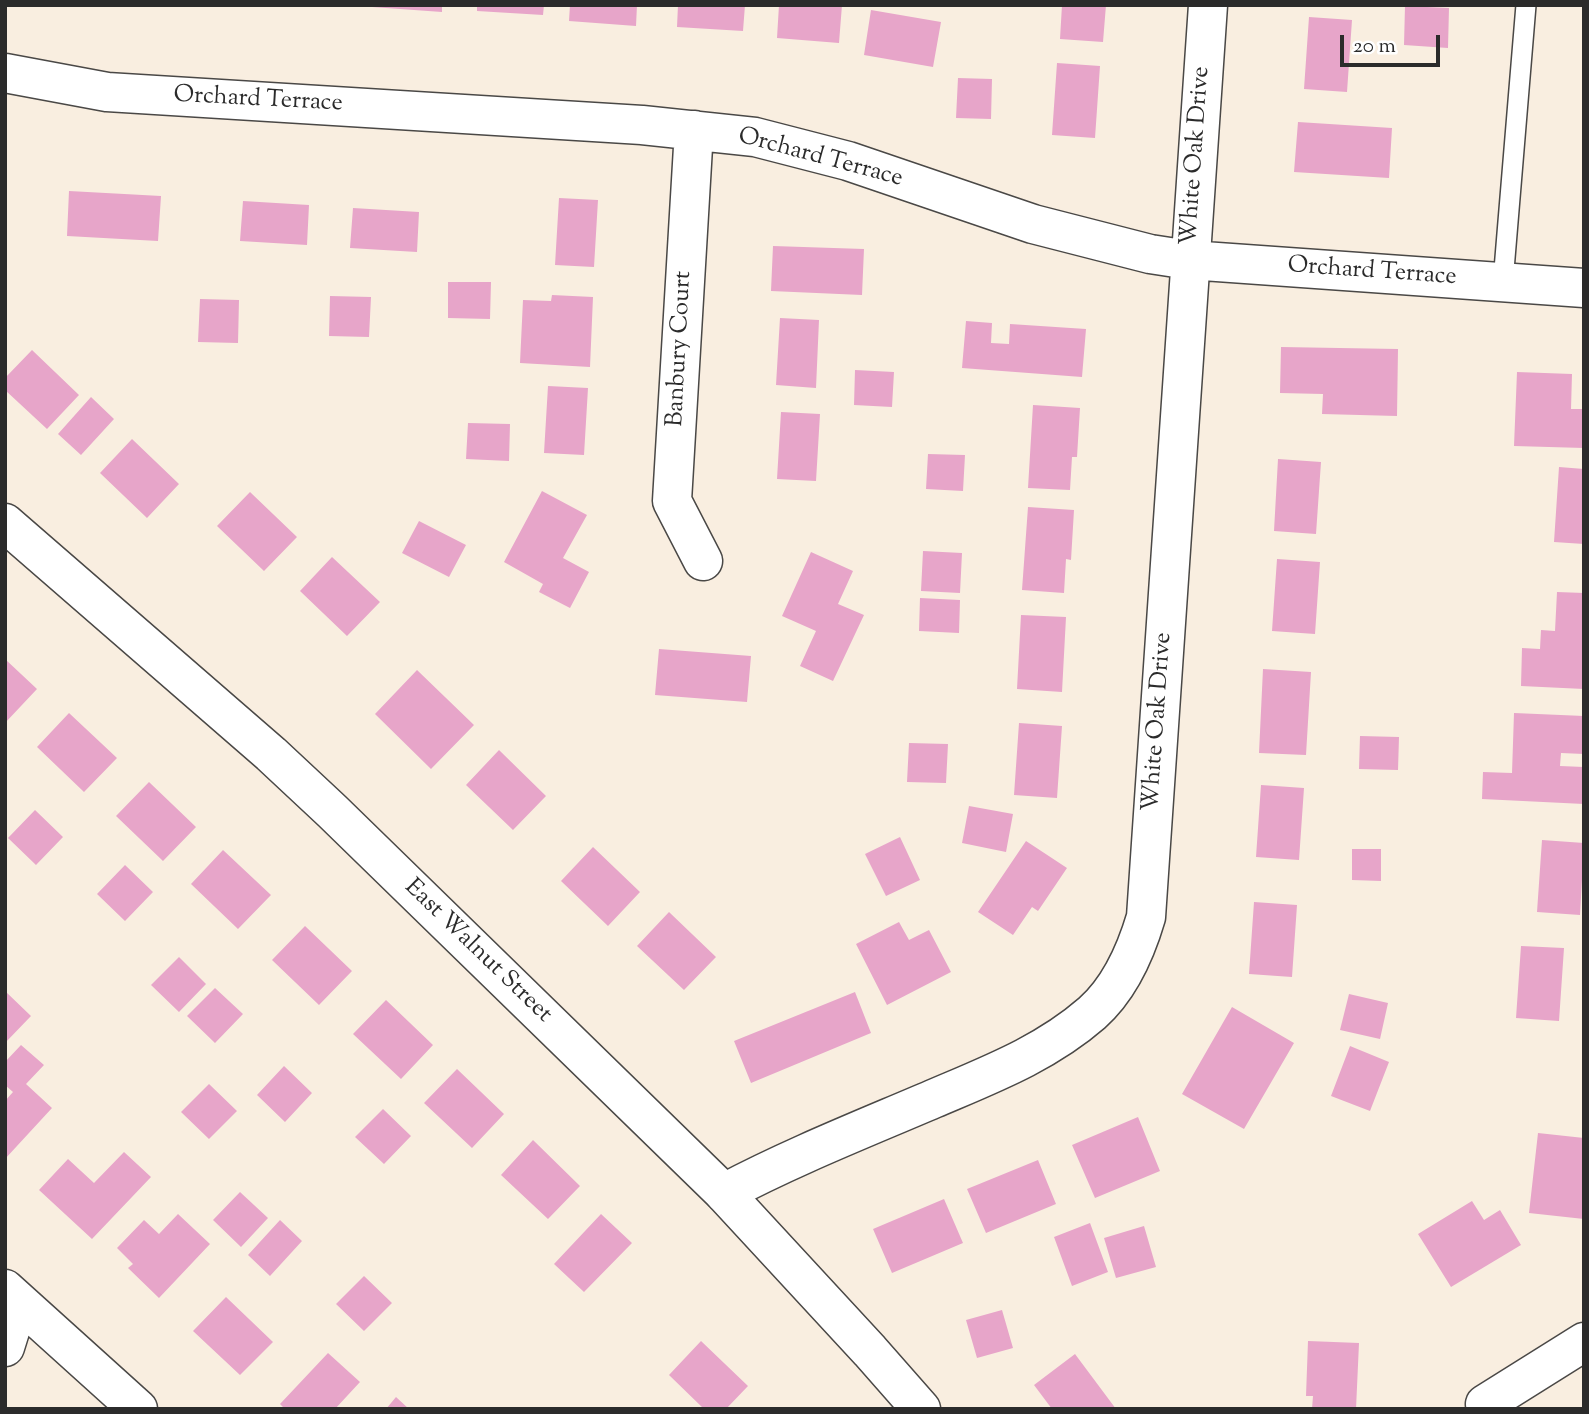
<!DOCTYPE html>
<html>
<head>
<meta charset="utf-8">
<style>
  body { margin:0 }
  #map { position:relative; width:1589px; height:1414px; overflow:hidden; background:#f9eee0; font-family:"Sorts Mill Goudy",serif }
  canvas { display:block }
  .frame { position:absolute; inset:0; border:7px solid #2b2b2b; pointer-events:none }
  .scale { position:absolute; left:1340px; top:35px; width:100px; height:32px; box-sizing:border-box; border:4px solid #2b2b2b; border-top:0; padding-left:9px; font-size:21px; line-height:24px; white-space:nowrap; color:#2b2b2b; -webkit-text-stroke:5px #fff; paint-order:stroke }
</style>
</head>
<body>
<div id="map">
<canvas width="1589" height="1414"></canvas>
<div class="frame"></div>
<div class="scale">20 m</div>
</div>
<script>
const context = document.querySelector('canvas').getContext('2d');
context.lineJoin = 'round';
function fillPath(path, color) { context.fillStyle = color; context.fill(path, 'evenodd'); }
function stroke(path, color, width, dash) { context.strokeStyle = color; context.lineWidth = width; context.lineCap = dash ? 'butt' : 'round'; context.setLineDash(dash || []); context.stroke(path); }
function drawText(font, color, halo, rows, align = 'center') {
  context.font = font + ' "Sorts Mill Goudy",serif'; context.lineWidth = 7; context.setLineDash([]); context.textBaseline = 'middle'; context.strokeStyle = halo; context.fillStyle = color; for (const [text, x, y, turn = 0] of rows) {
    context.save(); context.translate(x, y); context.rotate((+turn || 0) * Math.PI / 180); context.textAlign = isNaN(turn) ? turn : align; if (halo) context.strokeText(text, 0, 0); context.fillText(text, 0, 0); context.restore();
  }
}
fillPath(new Path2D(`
  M 372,5 L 442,5 L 442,12 L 372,7 Z
  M 477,5 L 544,5 L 543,15 L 477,11 Z
  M 570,5 L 637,5 L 636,26 L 569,21 Z
  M 678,5 L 745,5 L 743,31 L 677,27 Z
  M 779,5 L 842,5 L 839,43 L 777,38 Z
  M 1062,5 L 1106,5 L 1103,42 L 1060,39 Z
  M 1405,6 L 1449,8 L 1448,48 L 1404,45 Z
  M 871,10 L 941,22 L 933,67 L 864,55 Z
  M 1309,17 L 1352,20 L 1347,92 L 1304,89 Z
  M 1057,63 L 1100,66 L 1095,138 L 1052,135 Z
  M 958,78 L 992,79 L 991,119 L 956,118 Z
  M 1298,122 L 1392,128 L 1389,178 L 1294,172 Z
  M 69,191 L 161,196 L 158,241 L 67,236 Z
  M 559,198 L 598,200 L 594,267 L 555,265 Z
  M 243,201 L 309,205 L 307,245 L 240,241 Z
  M 353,208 L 419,212 L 417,252 L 350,248 Z
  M 773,246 L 864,249 L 862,295 L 771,291 Z
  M 448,282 L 491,282 L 490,319 L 448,318 Z
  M 552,295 L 593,297 L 590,367 L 520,363 L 523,300 L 551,301 Z
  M 330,296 L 371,297 L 369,337 L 329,336 Z
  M 200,299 L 239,300 L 238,343 L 198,342 Z
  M 780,318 L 819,320 L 816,388 L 776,385 Z
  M 966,321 L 992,323 L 991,343 L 1009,344 L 1010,324 L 1086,329 L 1082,377 L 962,368 Z
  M 1281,347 L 1398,349 L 1397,416 L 1322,414 L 1323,394 L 1280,393 Z
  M 32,350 L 79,395 L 47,429 L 5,390 L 5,378 Z
  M 855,370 L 894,372 L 892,407 L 854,405 Z
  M 1517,372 L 1572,374 L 1571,409 L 1584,409 L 1584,448 L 1514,446 Z
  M 548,386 L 588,388 L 584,455 L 544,453 Z
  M 91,397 L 114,419 L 81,455 L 58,434 Z
  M 1033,405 L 1080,408 L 1077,457 L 1072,457 L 1070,490 L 1028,488 Z
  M 781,412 L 820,414 L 816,481 L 777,479 Z
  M 468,423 L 510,424 L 509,461 L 466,459 Z
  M 132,439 L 179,484 L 147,518 L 100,473 Z
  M 928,454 L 965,455 L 963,491 L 926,489 Z
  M 1278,459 L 1321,462 L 1316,534 L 1274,531 Z
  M 1559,467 L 1584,469 L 1584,544 L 1554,542 Z
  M 542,491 L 587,515 L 563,558 L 589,572 L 570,608 L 539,592 L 543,584 L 504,562 Z
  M 250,492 L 297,537 L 264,571 L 217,526 Z
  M 1028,507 L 1074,510 L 1071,560 L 1066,559 L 1064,593 L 1022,590 Z
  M 419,521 L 466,545 L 449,577 L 402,553 Z
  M 923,551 L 962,553 L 960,593 L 921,591 Z
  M 811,552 L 853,571 L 838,604 L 864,615 L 833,681 L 800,666 L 816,631 L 782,616 Z
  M 332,557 L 380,602 L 347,636 L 300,591 Z
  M 1277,559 L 1320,562 L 1315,634 L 1272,631 Z
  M 1557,592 L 1584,593 L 1584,689 L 1521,686 L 1522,648 L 1540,649 L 1541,630 L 1555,631 Z
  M 920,598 L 960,600 L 959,633 L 919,631 Z
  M 1021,615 L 1066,617 L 1062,692 L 1017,689 Z
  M 659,649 L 751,656 L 747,702 L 655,695 Z
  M 5,659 L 37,689 L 5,723 Z
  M 1263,669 L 1311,672 L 1306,755 L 1259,753 Z
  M 417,670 L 474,725 L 431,769 L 375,714 Z
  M 69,713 L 117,758 L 84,792 L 37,747 Z
  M 1514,713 L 1584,716 L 1584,754 L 1561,753 L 1560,766 L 1584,767 L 1584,804 L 1482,799 L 1483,772 L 1512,773 Z
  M 1019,723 L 1062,726 L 1057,798 L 1014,795 Z
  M 1360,736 L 1399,737 L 1398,770 L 1359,769 Z
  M 909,743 L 948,744 L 946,783 L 907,782 Z
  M 499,750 L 546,796 L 513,830 L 466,785 Z
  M 149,782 L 196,827 L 163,861 L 116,816 Z
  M 1261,785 L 1304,788 L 1299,860 L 1256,857 Z
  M 969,806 L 1013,814 L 1006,852 L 962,843 Z
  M 35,810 L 63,837 L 36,865 L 8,838 Z
  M 900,837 L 920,880 L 886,896 L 865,854 Z
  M 1542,840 L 1584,843 L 1580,915 L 1537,912 Z
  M 1026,841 L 1067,868 L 1038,911 L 1032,907 L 1013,935 L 978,912 Z
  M 593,847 L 640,892 L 608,926 L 561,881 Z
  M 1352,849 L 1381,849 L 1381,881 L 1352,880 Z
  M 223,850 L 271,895 L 238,929 L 191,884 Z
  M 125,865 L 153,892 L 125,921 L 97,894 Z
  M 1254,902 L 1297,905 L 1292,977 L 1249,974 Z
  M 669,912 L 716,957 L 684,990 L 637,946 Z
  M 899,922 L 909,940 L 929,930 L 951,972 L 887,1005 L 856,944 Z
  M 305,926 L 352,971 L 319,1005 L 272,960 Z
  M 1521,946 L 1564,948 L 1559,1021 L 1516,1018 Z
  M 179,957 L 206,984 L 179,1012 L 151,985 Z
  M 215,988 L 243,1014 L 215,1043 L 187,1016 Z
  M 5,991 L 31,1016 L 5,1043 Z
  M 855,992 L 871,1033 L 751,1083 L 734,1041 Z
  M 1349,994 L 1388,1003 L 1380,1039 L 1340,1030 Z
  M 386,1000 L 433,1045 L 401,1079 L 353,1034 Z
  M 1232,1007 L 1294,1043 L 1244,1129 L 1182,1094 Z
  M 21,1045 L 44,1065 L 26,1084 L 52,1108 L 5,1159 L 5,1101 L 13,1092 L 5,1085 L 5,1062 Z
  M 1350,1046 L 1389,1062 L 1370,1111 L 1331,1096 Z
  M 284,1066 L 312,1093 L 285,1122 L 257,1095 Z
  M 457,1069 L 504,1114 L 472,1148 L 424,1103 Z
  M 209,1084 L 237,1111 L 209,1139 L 181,1112 Z
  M 383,1109 L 411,1136 L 384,1164 L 355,1137 Z
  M 1138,1117 L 1160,1171 L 1095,1198 L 1072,1145 Z
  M 1538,1133 L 1584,1138 L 1584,1219 L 1529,1213 Z
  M 533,1140 L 580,1186 L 548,1219 L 501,1175 Z
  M 124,1152 L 151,1177 L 92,1239 L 39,1190 L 68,1159 L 94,1183 Z
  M 1038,1160 L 1056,1204 L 986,1233 L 967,1189 Z
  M 240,1192 L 268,1218 L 241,1247 L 213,1220 Z
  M 944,1199 L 963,1243 L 892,1273 L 873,1229 Z
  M 1472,1201 L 1484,1220 L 1500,1210 L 1521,1245 L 1451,1287 L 1418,1234 Z
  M 178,1214 L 210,1244 L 159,1298 L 128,1268 L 133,1264 L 117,1248 L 144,1220 L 159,1234 Z
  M 601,1214 L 632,1243 L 584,1292 L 554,1264 Z
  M 280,1220 L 302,1241 L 270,1276 L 248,1255 Z
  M 1090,1223 L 1108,1272 L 1072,1286 L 1054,1237 Z
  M 1144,1226 L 1156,1267 L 1116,1278 L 1104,1238 Z
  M 364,1276 L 392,1303 L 364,1331 L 336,1304 Z
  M 226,1297 L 273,1342 L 240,1375 L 193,1331 Z
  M 1002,1310 L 1013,1348 L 977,1358 L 966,1320 Z
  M 701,1341 L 748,1386 L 726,1409 L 704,1409 L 669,1375 Z
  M 1308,1341 L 1359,1343 L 1356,1409 L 1312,1409 L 1313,1396 L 1306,1396 Z
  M 328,1353 L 360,1382 L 335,1409 L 285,1409 L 280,1404 Z
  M 1075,1354 L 1116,1409 L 1052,1409 L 1034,1385 Z
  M 396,1397 L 409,1409 L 386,1409 Z`), '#e7a5c9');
const lane = new Path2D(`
  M 1503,282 L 1526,5`);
const street = new Path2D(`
  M 5,73 L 107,92 L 642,125 L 755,137 L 848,161 L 1033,224 L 1150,254 L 1189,260 L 1584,288
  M 694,130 L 672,501 L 703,561
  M 724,1193 C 792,1157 863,1129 933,1099 C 989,1075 1045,1054 1092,1013 C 1119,989 1136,951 1146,917 L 1208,5
  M 5,1289 L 138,1409
  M 5,1347 L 19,1302
  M 1485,1404 L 1584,1342`);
const secondary = new Path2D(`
  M 5,523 L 271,754 L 332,811 L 724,1193 L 870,1351 L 921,1409`);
stroke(lane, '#4a4846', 22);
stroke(street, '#4a4846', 41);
stroke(secondary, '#4a4846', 41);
stroke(lane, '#fff', 19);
stroke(street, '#fff', 38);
stroke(secondary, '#fff', 38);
drawText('24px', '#2b2b2b', '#fff', [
  ["Orchard Terrace",258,101,3],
  ["White Oak Drive",1197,156,-86],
  ["Orchard Terrace",820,159,15],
  ["Orchard Terrace",1372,273,4],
  ["Banbury Court",681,349,-87],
  ["White Oak Drive",1159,722,-86],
  ["East Walnut Street",477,952,44]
]);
</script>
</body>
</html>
